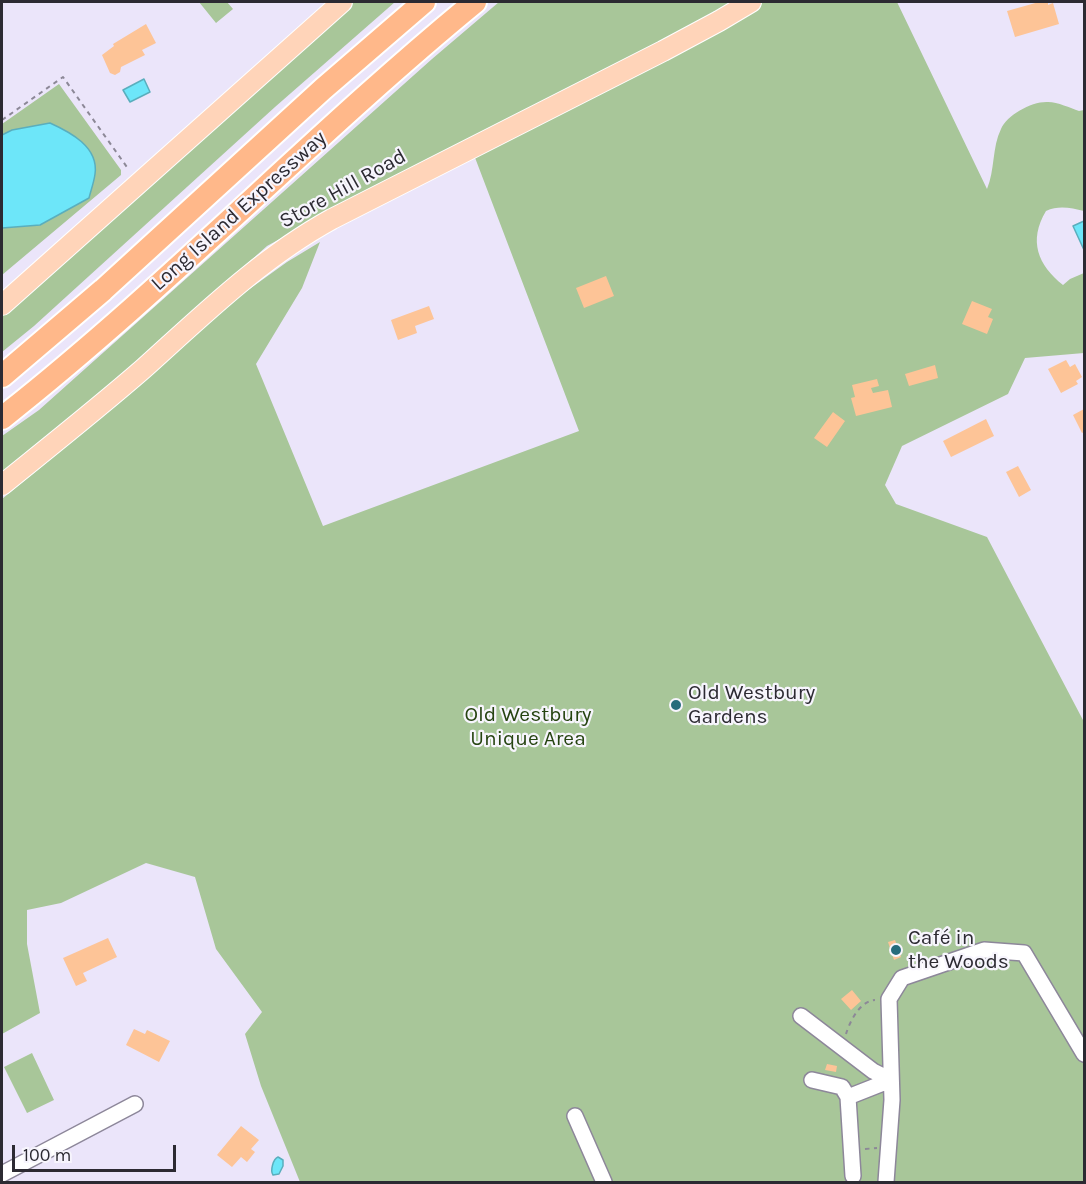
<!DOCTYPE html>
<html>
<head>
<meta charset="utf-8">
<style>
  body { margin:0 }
  #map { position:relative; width:1086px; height:1184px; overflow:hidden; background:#ebe5fa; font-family:Karla,sans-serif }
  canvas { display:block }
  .frame { position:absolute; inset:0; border:3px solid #2c2a32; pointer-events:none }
  .scale { position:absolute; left:12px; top:1145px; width:164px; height:27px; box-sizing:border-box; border:3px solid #2c2a32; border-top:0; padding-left:8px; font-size:18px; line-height:21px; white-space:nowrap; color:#2c2a32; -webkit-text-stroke:4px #f7f5fd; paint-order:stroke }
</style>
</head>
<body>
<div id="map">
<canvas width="1086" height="1184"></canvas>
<div class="frame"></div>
<div class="scale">100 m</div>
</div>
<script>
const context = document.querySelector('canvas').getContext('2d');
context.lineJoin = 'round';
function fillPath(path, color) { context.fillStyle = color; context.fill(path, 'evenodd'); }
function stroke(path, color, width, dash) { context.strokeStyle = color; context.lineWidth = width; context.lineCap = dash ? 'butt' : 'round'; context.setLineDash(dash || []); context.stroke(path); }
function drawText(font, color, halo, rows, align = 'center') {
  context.font = font + ' Karla,sans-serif'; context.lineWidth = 4.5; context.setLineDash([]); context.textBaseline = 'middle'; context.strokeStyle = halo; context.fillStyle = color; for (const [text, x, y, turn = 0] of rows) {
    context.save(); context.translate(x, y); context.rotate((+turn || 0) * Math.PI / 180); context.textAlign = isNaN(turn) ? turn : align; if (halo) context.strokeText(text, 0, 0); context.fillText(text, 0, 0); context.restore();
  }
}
fillPath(new Path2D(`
  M 199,2 L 227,2 L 233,9 L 216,23 Z
  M 349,2 L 395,2 L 275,107 L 34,326 L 2,352 L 2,311 Z
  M 499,2 L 733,2 L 700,23 L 331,211 L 267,246 L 135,364 L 2,472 L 2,436 L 39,410 L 432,59 Z
  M 751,2 L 897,2 L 987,189 C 995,170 992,147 1001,129 C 1007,115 1032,101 1048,102 C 1058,102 1070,108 1079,111 L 1084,110 L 1084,211 C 1071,208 1059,205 1046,211 C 1028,241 1038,265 1063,285 L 1070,279 L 1084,273 L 1084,353 L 1025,358 L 1008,394 L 902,446 L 885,485 L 896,504 L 987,537 L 1084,722 L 1084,1182 L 300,1182 L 261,1086 L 245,1034 L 262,1012 L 216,949 L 195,877 L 146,863 L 61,903 L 27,910 L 27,944 L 40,1013 L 2,1034 L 2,499 L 125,398 L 230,303 L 287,262 L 320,242 L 302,288 L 256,364 L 323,526 L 579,431 L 474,155 Z
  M 59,84 L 121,170 L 121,175 L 2,275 L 2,228 L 40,225 L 12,130 L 2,135 L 2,124 Z
  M 32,1053 L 54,1100 L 27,1113 L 4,1067 Z`), '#a8c699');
const water = new Path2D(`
  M 144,79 L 150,92 L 130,102 L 123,90 Z
  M 50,123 C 70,132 99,147 95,174 C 94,182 91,190 89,198 L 40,225 L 2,228 L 2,135 L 12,130 Z
  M 1084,221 L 1084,250 L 1073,226 Z
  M 278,1157 L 283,1160 L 283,1166 L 279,1174 L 273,1175 C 270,1171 273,1159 278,1157 Z`);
fillPath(water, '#6de6f9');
stroke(water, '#5aaebd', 1.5);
fillPath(new Path2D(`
  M 1039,2 L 1048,2 L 1048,5 L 1053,3 L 1059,24 L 1015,37 L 1007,11 Z
  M 146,24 L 156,43 L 142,50 L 145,55 L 121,67 L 120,72 L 115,75 L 110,73 L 102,55 L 114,46 L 113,44 Z
  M 606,276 L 614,296 L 584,308 L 576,288 Z
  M 972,301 L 992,309 L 988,317 L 993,319 L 987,334 L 962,324 Z
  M 429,306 L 434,319 L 415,326 L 417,333 L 398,340 L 391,320 Z
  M 1066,360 L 1070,367 L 1075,364 L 1082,377 L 1076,381 L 1078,384 L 1061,393 L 1048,369 Z
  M 935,365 L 938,378 L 909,386 L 905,374 Z
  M 877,379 L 879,386 L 871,388 L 873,393 L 888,390 L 892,407 L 856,416 L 851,398 L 855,397 L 852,385 Z
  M 1084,409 L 1084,432 L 1082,433 L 1073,415 Z
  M 833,412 L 845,421 L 827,447 L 814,438 Z
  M 986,419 L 994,436 L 951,457 L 943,441 Z
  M 1018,466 L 1031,490 L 1019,497 L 1006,472 Z
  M 108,938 L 117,957 L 83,973 L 87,981 L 76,986 L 63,958 Z
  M 895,940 L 901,957 L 894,960 L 888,942 Z
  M 852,990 L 861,1001 L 851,1010 L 841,999 Z
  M 134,1029 L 145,1034 L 147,1030 L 170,1041 L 159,1062 L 126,1045 Z
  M 827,1064 L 837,1066 L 836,1072 L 825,1070 Z
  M 241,1126 L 259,1140 L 251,1149 L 255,1152 L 247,1162 L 241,1157 L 232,1167 L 217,1155 Z`), '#fdc497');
const minor = new Path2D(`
  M 801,1016 L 873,1071 L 891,1080
  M 812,1080 L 842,1087 L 848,1097 L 853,1176
  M 848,1097 L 891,1080
  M 575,1116 L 604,1182
  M 2,1174 L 135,1104
  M 886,1182 L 892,1100 L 889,999 L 902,978 L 984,950 L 1024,953 L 1084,1054`);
const major = new Path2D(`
  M 2,305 L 342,2
  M 2,485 C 49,447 97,409 143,369 C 203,315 261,258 332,219 L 663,51 L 719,21 L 751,2`);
const highway = new Path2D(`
  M 2,376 L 103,290 L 323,89 L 424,2
  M 2,418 C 167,288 313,135 475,2`);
stroke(minor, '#8d879a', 18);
stroke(major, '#fff', 22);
stroke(highway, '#fff', 26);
stroke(new Path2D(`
  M 2,120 L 63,77 L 129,170
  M 846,1034 C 850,1021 860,1001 875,1000
  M 865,1149 L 877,1148`), '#8c8897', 2, [4.5, 4.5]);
stroke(minor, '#fff', 15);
stroke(major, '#ffd4b9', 20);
stroke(highway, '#ffb88a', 22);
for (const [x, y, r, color] of [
  [676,705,6,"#276c7c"],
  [896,950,6,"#276c7c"]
]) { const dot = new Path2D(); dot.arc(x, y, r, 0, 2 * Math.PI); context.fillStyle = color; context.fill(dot); stroke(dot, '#f7f5fd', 2); }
drawText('21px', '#2c2a32', '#f7f5fd', [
  ["Store Hill Road",343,189,-29],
  ["Long Island Expressway",239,211,-42]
]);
drawText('21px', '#2c2a32', '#f7f5fd', [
  ["Old Westbury",688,693],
  ["Gardens",688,717],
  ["Café in",908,938],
  ["the Woods",908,962]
], 'left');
drawText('21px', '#264411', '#f7f5fd', [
  ["Old Westbury",528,715],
  ["Unique Area",528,739]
]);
</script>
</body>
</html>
